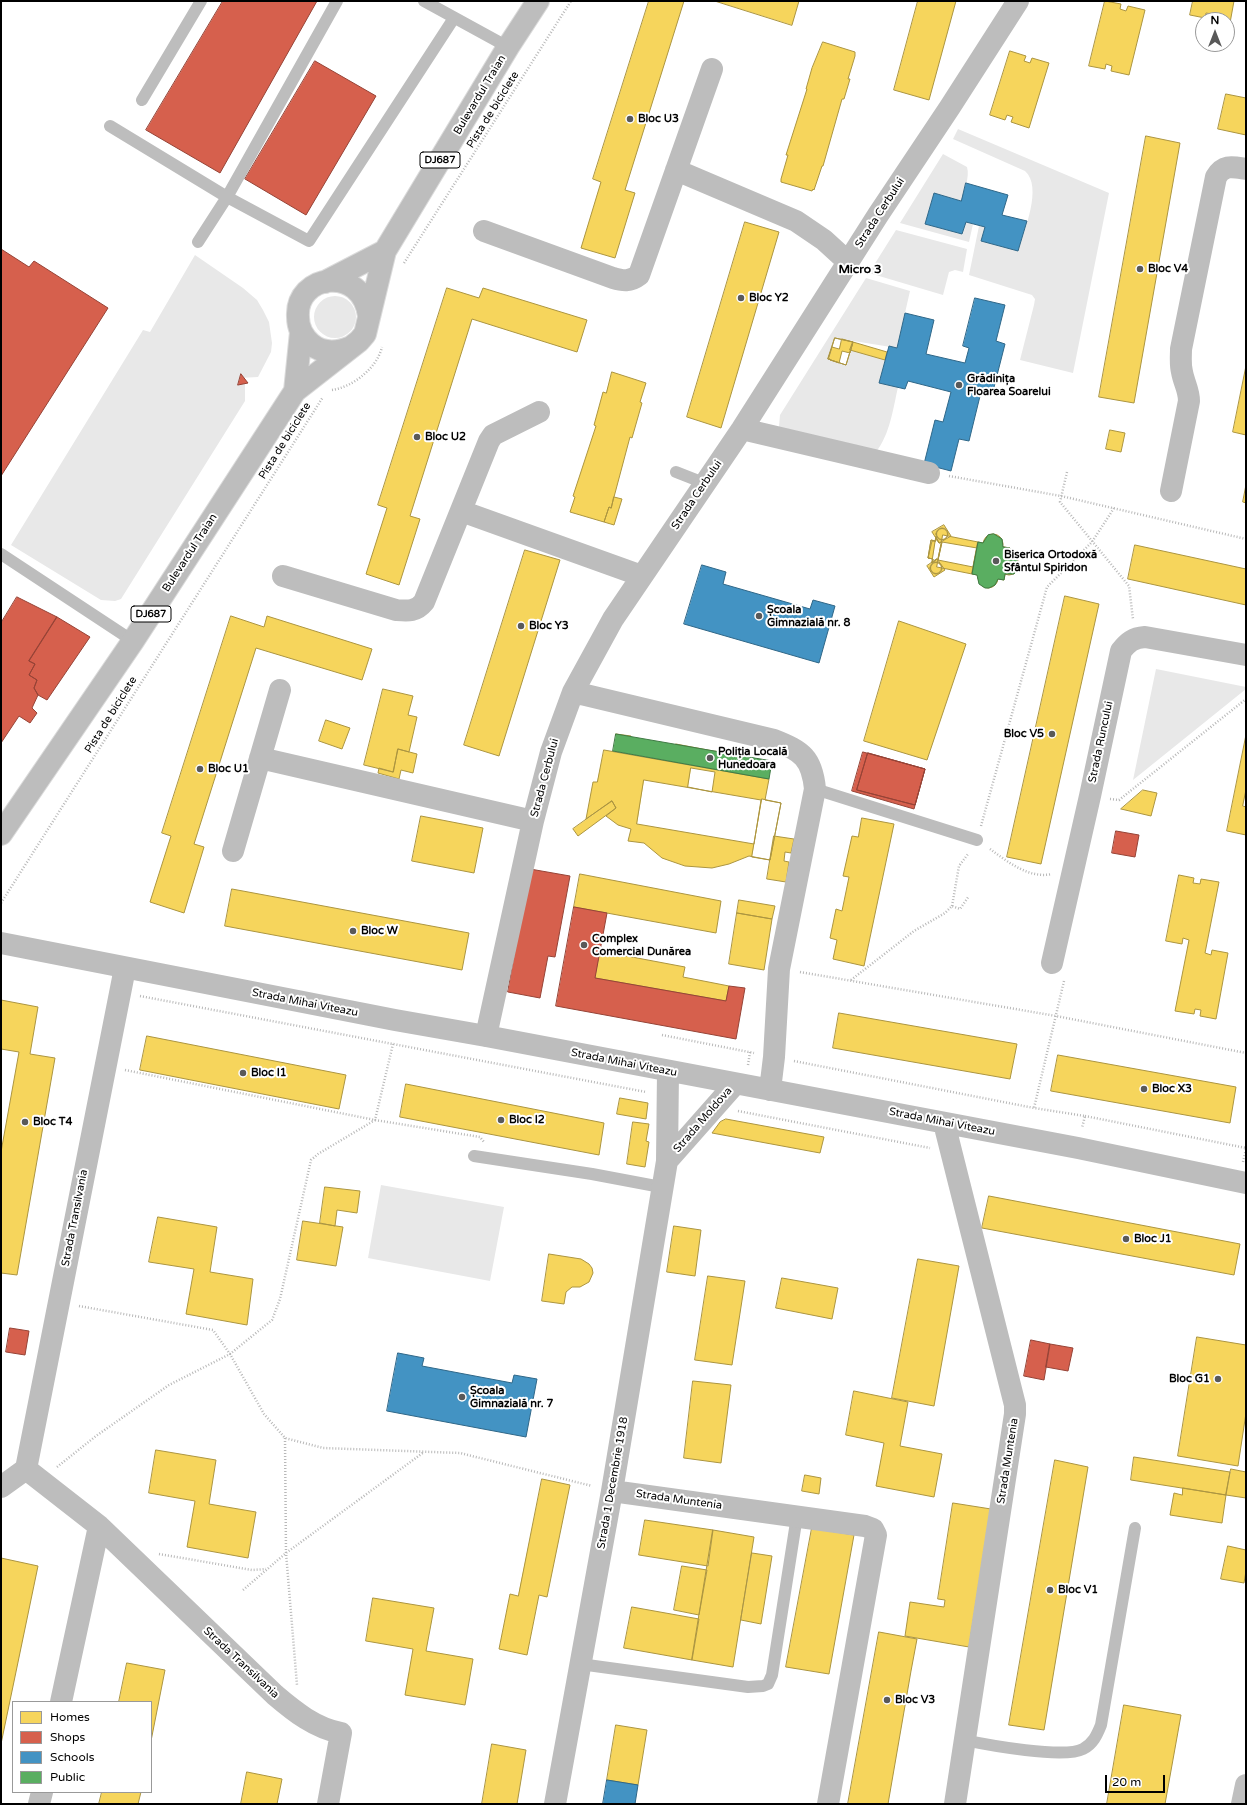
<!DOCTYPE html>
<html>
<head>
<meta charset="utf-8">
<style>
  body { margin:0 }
  #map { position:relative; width:1247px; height:1805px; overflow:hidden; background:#fff; font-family:"Varela Round",sans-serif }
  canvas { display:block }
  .frame { position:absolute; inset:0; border:2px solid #000; pointer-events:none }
  .legend { position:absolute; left:12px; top:1701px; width:140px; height:92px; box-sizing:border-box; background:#fff; border:1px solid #999; margin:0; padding:5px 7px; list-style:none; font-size:12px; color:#000 }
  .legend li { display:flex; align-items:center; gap:8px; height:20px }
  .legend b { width:20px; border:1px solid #999 }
  .north { position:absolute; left:1195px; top:12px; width:40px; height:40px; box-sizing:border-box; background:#fff; border:1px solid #999; border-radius:50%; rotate:0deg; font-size:11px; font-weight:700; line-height:16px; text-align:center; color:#000 }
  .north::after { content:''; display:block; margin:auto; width:14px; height:18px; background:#595959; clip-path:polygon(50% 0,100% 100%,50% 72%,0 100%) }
  .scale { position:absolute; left:1105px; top:1775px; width:60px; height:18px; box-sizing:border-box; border:2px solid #000; border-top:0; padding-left:5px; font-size:12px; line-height:14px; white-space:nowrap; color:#000; -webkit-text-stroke:3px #fff; paint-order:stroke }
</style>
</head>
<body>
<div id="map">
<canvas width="1247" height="1805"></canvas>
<div class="frame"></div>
<ul class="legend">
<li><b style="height:11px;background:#f6d55c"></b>Homes</li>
<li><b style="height:11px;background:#d6604d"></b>Shops</li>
<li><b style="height:11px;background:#4393c3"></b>Schools</li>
<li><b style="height:11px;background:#5aae61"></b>Public</li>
</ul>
<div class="north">N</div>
<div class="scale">20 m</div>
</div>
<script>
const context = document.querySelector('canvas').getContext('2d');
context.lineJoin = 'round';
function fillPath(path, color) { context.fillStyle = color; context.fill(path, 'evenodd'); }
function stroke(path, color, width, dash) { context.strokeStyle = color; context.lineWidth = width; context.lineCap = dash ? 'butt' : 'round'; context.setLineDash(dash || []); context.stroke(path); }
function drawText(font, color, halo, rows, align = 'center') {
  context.font = font + ' "Varela Round",sans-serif'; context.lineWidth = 4; context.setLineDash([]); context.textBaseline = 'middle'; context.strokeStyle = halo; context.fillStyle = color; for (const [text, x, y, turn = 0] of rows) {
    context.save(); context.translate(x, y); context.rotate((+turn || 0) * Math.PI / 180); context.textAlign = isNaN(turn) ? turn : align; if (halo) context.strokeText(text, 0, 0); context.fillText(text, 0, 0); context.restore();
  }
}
fillPath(new Path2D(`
  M 958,129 L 1109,193 L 1073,373 L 1020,360 L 1034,305 L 1035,299 L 1032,295 L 969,275 L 979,226 L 985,227 L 981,241 L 1018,251 C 1024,231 1043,187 1025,171 L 953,139 Z
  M 943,154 L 967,167 C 970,177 964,191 961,201 L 934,193 L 925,224 L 962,234 L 966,222 L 973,224 L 969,242 L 900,223 Z
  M 896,230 L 967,249 L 963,272 L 955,270 L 949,272 L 943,295 L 869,273 Z
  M 195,255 L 243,288 L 257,300 L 263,310 L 269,322 L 272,343 L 271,352 L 258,377 L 239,378 L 240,383 L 245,383 L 245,401 L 121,599 L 115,601 L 101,600 L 11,545 L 143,330 L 150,332 Z
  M 866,278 L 910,291 L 897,348 L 835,338 L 828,359 L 846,365 L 850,350 L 885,360 L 879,383 L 898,387 C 893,409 890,434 876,452 L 779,427 L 780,415 Z
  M314 317a21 21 0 1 1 42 0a21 21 0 1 1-42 0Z
  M 1156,669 L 1246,687 L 1246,689 L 1133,780 Z
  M 381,1185 L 504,1207 L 490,1281 L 368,1258 Z`), '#e8e8e8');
const homes = new Path2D(`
  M 649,1 L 684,1 L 625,190 L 635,193 L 615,258 L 581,248 L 601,182 L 593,179 Z
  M 715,1 L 799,1 L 792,25 Z
  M 918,1 L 956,1 L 929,100 L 894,90 Z
  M 1105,1 L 1121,4 L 1120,9 L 1126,11 L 1128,6 L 1145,10 L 1129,75 L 1111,71 L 1112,66 L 1106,64 L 1105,69 L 1089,66 Z
  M 1193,1 L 1234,1 L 1230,23 L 1227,22 L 1227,20 L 1212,19 L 1212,14 L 1206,13 L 1205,18 L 1190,15 Z
  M 823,42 L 855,52 L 855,56 L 848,79 L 850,79 L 844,99 L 842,99 L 823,166 L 822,166 L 814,190 L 813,189 L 812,191 L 781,182 L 781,179 L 788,155 L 786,155 L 807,89 L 806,89 L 812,68 Z
  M 1010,51 L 1026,56 L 1024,61 L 1030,63 L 1032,58 L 1049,63 L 1029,128 L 1011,122 L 1013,117 L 1007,115 L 1005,120 L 990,115 Z
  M 1226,94 L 1246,98 L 1246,135 L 1218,129 Z
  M 1146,136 L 1180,143 L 1134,403 L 1099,397 Z
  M 745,222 L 779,232 L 721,428 L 687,417 Z
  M 447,288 L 479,298 L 483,288 L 587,320 L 577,352 L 472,319 L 410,516 L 420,519 L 399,585 L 366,574 L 387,508 L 378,505 Z
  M 835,338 L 853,342 L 850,353 L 842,351 L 839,363 L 830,360 L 829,358 Z
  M 835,338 L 853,342 L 846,365 L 828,359 Z
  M 842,339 L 853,342 L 846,365 L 828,359 L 832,347 L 839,349 Z
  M 853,342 L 887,352 L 885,360 L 850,350 Z
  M 1246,366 L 1246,435 L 1233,432 Z
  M 612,372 L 646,383 L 640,402 L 642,403 L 632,438 L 630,437 L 614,497 L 611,508 L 609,507 L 604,522 L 570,512 L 575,497 L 573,496 L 596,426 L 594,425 L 603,392 L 606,393 Z
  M 1110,430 L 1125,433 L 1121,452 L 1106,449 Z
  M 1246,485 L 1246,503 L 1243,502 Z
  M 614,497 L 622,499 L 614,525 L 604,522 L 609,507 L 611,508 Z
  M 944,525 L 951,536 L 939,543 L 932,532 Z
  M936 534a6 6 0 1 1 12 0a6 6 0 1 1-12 0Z
  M936.5 534a5.5 5.5 0 1 1 11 0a5.5 5.5 0 1 1-11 0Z
  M983 544a10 10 0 1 1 20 0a10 10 0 1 1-20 0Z
  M 943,535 L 978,542 L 972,574 L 937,567 Z
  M 936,537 L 939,543 L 942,542 L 938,560 L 937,559 L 932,563 L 933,559 L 928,558 L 931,540 L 935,541 Z
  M 936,537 L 939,543 L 942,542 L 938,560 L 937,559 L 932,563 Z
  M 936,537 L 936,541 L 932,541 L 928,558 L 933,559 L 932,563 L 933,559 L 928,558 L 931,540 L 935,541 Z
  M 942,542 L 977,548 L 973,567 L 938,560 Z
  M 978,542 L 1010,548 L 1004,580 L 972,574 Z
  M 1135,545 L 1246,569 L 1246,605 L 1128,579 Z
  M976 561a15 15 0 1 1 30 0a15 15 0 1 1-30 0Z
  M977 561a14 14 0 1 1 28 0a14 14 0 1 1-28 0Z
  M 525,550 L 560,560 L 499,756 L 464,745 Z
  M999 565a10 10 0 1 1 20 0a10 10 0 1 1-20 0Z
  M 937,559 L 945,570 L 934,577 L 927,566 Z
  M930 568a6 6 0 1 1 12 0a6 6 0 1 1-12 0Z
  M930.5 568a5.5 5.5 0 1 1 11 0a5.5 5.5 0 1 1-11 0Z
  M978 578a10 10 0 1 1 20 0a10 10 0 1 1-20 0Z
  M 1065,596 L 1099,604 L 1041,864 L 1007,857 Z
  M 231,616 L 264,627 L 267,616 L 372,649 L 362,680 L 256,648 L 194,844 L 204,847 L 184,913 L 150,902 L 171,836 L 162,833 Z
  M 899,621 L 966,644 L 927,760 L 864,741 Z
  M 383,689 L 413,696 L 408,715 L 417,717 L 409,752 L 398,749 L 393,772 L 364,765 Z
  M 326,720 L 350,728 L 342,749 L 319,741 Z
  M 616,734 L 631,736 L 631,738 L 616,736 Z
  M 1246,735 L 1246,835 L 1227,831 Z
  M 676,744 L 713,751 L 723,752 L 723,754 L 676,746 Z
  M 398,749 L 417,754 L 413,773 L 401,770 L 399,779 L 378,773 L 379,768 L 393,772 Z
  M 604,750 L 769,779 L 765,800 L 781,803 L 770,860 L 749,856 L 729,864 L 712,868 L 685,866 L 662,858 L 644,843 L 628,841 L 631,829 L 618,825 L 606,816 L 616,808 L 612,801 L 586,819 L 593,782 L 597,782 Z
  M 691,768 L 715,772 L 712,792 L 688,787 Z
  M 644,780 L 761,800 L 754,844 L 637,824 Z
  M 1143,790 L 1157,793 L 1151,816 L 1121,809 Z
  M 1246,790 L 1246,807 L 1243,806 Z
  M 762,799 L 781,803 L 770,860 L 752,857 Z
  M 612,801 L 616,808 L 578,836 L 573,829 Z
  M 421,816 L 483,828 L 474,873 L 412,861 Z
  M 862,818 L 894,824 L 864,966 L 833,959 L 837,940 L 830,938 L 836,909 L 842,911 L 849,877 L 843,876 L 852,836 L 858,837 Z
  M 774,836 L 794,839 L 791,853 L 785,852 L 784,861 L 789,862 L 786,882 L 767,879 Z
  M 580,874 L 721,901 L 716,933 L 574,907 Z
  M 1179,875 L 1194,878 L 1193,883 L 1200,884 L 1201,879 L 1219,882 L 1205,953 L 1211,955 L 1212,950 L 1228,953 L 1216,1019 L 1200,1016 L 1201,1010 L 1195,1009 L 1194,1014 L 1175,1011 L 1189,940 L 1183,938 L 1182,944 L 1166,941 Z
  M 232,889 L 469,933 L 462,970 L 225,926 Z
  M 739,900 L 775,906 L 772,919 L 737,913 Z
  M 737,913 L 772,919 L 764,970 L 729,964 Z
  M 600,951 L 685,967 L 683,977 L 729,986 L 726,1001 L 595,978 Z
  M 1,1000 L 38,1007 L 30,1054 L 55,1058 L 17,1275 L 1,1273 L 1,1152 L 19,1052 L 1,1049 Z
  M 839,1013 L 1017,1044 L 1010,1079 L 833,1048 Z
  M 147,1036 L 346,1075 L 339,1109 L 140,1070 Z
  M 1058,1055 L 1236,1087 L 1230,1123 L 1051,1091 Z
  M 406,1084 L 604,1123 L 599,1155 L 400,1117 Z
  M 620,1098 L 648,1103 L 646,1119 L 617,1114 Z
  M 726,1119 L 824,1137 L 820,1153 L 712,1133 L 720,1122 Z
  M 633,1122 L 649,1124 L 646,1141 L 649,1142 L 645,1167 L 627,1164 Z
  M 325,1187 L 360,1191 L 357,1213 L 337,1210 L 335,1226 L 320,1223 Z
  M 989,1196 L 1240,1244 L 1234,1275 L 982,1228 Z
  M 158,1217 L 217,1227 L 210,1272 L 253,1279 L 247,1325 L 186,1314 L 194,1269 L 149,1262 Z
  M 303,1221 L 343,1227 L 336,1266 L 297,1260 Z
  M 674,1226 L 701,1230 L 695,1276 L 667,1272 Z
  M 549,1254 L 581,1259 L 589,1264 L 592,1268 L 593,1273 L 589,1282 L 580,1287 L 572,1287 L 566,1292 L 564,1304 L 542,1301 Z
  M 918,1259 L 959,1266 L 934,1406 L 892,1398 Z
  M 708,1276 L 745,1281 L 732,1365 L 695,1360 Z
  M 782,1278 L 838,1288 L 832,1319 L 776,1308 Z
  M 1197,1337 L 1246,1345 L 1246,1413 L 1238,1466 L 1178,1456 Z
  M 693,1381 L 731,1385 L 721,1463 L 684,1458 Z
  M 854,1391 L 908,1402 L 900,1446 L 942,1454 L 934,1497 L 876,1486 L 884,1443 L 846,1435 Z
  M 156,1450 L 216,1460 L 209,1504 L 256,1512 L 248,1558 L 187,1547 L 195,1501 L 149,1493 Z
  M 1134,1457 L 1230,1472 L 1226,1495 L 1131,1480 Z
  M 1055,1460 L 1088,1467 L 1044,1730 L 1009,1725 Z
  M 1231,1469 L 1246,1472 L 1246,1498 L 1226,1495 Z
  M 805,1475 L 821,1478 L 819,1494 L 802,1491 Z
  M 542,1479 L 570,1485 L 547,1597 L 539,1595 L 527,1655 L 499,1649 L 510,1594 L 518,1596 Z
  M 1183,1488 L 1226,1495 L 1222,1523 L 1170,1515 L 1174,1493 L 1182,1495 Z
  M 953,1503 L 991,1509 L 969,1647 L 905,1636 L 910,1602 L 944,1607 L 945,1600 L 938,1599 Z
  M 645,1520 L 713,1530 L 708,1566 L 639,1555 Z
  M 812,1528 L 854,1535 L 829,1674 L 786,1667 Z
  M 713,1530 L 754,1537 L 733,1667 L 692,1660 Z
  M 1228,1546 L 1246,1550 L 1246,1571 L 1244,1583 L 1221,1579 Z
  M 752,1553 L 772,1556 L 761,1624 L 741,1620 Z
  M 1,1558 L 38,1566 L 1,1744 Z
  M 682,1566 L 707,1570 L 699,1615 L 674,1610 Z
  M 373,1598 L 434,1608 L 426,1651 L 473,1659 L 465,1705 L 405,1695 L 413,1649 L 366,1641 Z
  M 632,1607 L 699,1619 L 692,1660 L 624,1648 Z
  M 879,1632 L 917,1639 L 911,1671 L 888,1804 L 848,1804 Z
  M 127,1663 L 165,1670 L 151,1741 L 151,1702 L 119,1702 Z
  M 1124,1705 L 1181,1715 L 1165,1804 L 1107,1804 Z
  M 616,1725 L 647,1730 L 638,1785 L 607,1780 Z
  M 492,1744 L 526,1750 L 517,1804 L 482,1804 Z
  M 247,1772 L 282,1779 L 277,1804 L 241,1804 Z
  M 102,1792 L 141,1792 L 138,1804 L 99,1804 Z`);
fillPath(homes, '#f6d55c');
stroke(homes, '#ac9540', 1);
const shops = new Path2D(`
  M 223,1 L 317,1 L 220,173 L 146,130 Z
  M 315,61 L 376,96 L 306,215 L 245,179 Z
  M 1,249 L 29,267 L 34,261 L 108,308 L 1,476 Z
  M 241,374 L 248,383 L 238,385 Z
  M 17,597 L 57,617 L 29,661 L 35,664 L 29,675 L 37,680 L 34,688 L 38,695 L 32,708 L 37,713 L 30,723 L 19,716 L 1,743 L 1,623 Z
  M 57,617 L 90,637 L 47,700 L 38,695 L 34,688 L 37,680 L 29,675 L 35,664 L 29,661 Z
  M 863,752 L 925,769 L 914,809 L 852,791 Z
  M 868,753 L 925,769 L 915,805 L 857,790 Z
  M 868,753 L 925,769 L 915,805 L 857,790 Z
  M 1116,831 L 1139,835 L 1135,857 L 1112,853 Z
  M 530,869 L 570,876 L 555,957 L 548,956 L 540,998 L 508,992 Z
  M 574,907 L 607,913 L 595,978 L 726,1001 L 729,986 L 745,988 L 736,1039 L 556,1006 Z
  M 10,1328 L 29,1331 L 25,1355 L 6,1352 Z
  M 1031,1340 L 1050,1344 L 1044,1380 L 1024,1376 Z
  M 1050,1344 L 1073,1348 L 1068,1371 L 1046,1367 Z`);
fillPath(shops, '#d6604d');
stroke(shops, '#964336', 1);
const schools = new Path2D(`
  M 966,183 L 1008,195 L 1002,215 L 1027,221 L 1018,251 L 981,241 L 985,227 L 966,222 L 962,234 L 925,224 L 934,193 L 961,201 Z
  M 975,298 L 1005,305 L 996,341 L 1005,344 L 992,395 L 981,392 L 969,441 L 959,439 L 951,471 L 924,464 L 935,420 L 943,422 L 951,392 L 908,381 L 905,389 L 879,383 L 889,346 L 897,348 L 905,313 L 934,320 L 926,354 L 965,363 L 969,348 L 963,346 Z
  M 702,565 L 726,572 L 723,584 L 810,609 L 813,600 L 835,606 L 819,663 L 684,624 Z
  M 398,1353 L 424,1358 L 422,1366 L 512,1383 L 514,1375 L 537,1379 L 526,1437 L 387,1411 Z
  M 607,1780 L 638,1785 L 635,1804 L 603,1804 Z`);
fillPath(schools, '#4393c3');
stroke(schools, '#2f6788', 1);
const public = new Path2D(`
  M 994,534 L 1002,539 L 1003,547 L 1010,548 L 1009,554 L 1016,557 L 1019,566 L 1014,574 L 1005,574 L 1004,580 L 998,579 L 995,585 L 989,588 L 985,588 L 979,584 L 977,575 L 972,574 L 978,542 L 983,543 L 988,535 Z
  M 616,734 L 772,761 L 769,779 L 613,751 Z`);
fillPath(public, '#5aae61');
stroke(public, '#3f7a44', 1);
const primary = new Path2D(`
  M 325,282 L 385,251
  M 351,347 C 337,353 323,354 311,344 C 303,337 298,328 298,317 C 295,274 362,264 369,316
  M 295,391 L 301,332
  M 1,834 L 133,641 L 295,391 L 359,341 L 365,334 L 385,251 L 508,47 L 538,1`);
stroke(primary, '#dbdbdb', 24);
stroke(new Path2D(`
  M 404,263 L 571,1
  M 332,390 C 353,387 377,368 382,347
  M 1067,472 L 1060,502 L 1129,586 L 1133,619
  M 949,476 L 1061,496 L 1246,539
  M 1110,799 L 1119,800 L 1246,699
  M 981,826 L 1047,587 L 1092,542 L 1114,508
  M 990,849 C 1008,862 1029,879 1052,874
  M 1,903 L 323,397
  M 952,906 L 959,866 L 968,854
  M 800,972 L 1056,1016 L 1246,1053
  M 851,980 L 914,931 L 945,913 L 952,906 L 960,909 L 969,896
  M 1064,981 L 1034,1108 L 1085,1116 L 1082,1128
  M 140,996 L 646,1092
  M 662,1035 L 754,1053
  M 794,1061 L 1034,1108
  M 748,1065 L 750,1052
  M 125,1070 L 375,1120 L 480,1137 L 484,1142
  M 738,1111 L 930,1148
  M 1085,1116 L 1246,1148
  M 1243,1162 L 1246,1149
  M 79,1306 L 213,1330 L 230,1354 L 264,1414 L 285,1438 L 323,1448 L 460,1453 L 592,1486
  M 285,1438 L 286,1553 L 297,1685
  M 57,1467 L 96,1436 L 169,1385 L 230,1354 L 272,1320 L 280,1299 L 311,1160 L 318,1154 L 375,1120 L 393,1044
  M 159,1554 L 252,1570 L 266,1569
  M 243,1590 L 286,1553 L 424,1452`), '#b8b8b8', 2.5, [1, 2]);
stroke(new Path2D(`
  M 424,1 L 508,47
  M 142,100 L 201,1
  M 110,126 L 227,197 L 309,241 L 454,18
  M 198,242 L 227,197 L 337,1
  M 676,472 L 704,483
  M 1,554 L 133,641
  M 815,789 L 977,840
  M 474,1156 L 592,1174 L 661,1187
  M 580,1664 L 748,1687 L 763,1686 L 768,1684 L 772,1675 L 797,1516
  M 964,1740 C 988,1745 1064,1759 1083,1749 C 1093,1744 1097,1735 1101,1725 L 1135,1528`), '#bdbdbd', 12);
stroke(new Path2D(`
  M 676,170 L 796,221 L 824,240 L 848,262
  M 484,231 L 613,278 C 623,281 630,282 639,275 L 712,69
  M 742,429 L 929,473
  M 1171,491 L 1189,401 C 1189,390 1184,383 1182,372 C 1180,364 1181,357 1181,349 L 1216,177 C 1224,164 1233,167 1246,169
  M 461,511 L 642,576
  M 283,576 L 396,610 C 408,611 416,612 424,602 L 489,441 L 493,435 L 539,412
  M 573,692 L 774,740 C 802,751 812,758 815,789 L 779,969 L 774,1057 L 770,1090
  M 260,758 L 533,821
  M 233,851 L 280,690
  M 1,943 L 395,1020 L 486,1036 L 1078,1148 L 1246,1183
  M 1052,963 L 1090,796 L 1121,651 C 1128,642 1133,638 1145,637 L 1246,655
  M 125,968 L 26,1469 L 99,1526 L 275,1695 C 295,1712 315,1728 341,1733 L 328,1804
  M 486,1036 L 533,821 L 551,752 L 573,692 L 613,619 L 742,429 L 878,215 L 950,107 L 1018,1
  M 944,1123 L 1015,1405 L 1015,1414 L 955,1804
  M 667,1161 L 735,1084
  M 1,1487 L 26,1469
  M 612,1491 L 865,1526 L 873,1529 L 876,1535 L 828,1804
  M 61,1702 L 99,1526
  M 39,1804 L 42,1792
  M 555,1804 L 612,1491 L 667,1161 L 668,1071`), '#bdbdbd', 22);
stroke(new Path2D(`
  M 1242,1804 L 1246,1785`), '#bfbfbf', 22);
stroke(primary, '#bdbdbd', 22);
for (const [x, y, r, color] of [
  [630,119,4,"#595959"],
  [1140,269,4,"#595959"],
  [741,298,4,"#595959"],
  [959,385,4,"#595959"],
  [417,437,4,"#595959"],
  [996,561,4,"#595959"],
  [759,616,4,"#595959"],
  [521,626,4,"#595959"],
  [1052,734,4,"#595959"],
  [710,758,4,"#595959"],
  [200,769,4,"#595959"],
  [353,931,4,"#595959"],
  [584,945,4,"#595959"],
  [243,1073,4,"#595959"],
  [1144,1089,4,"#595959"],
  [501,1120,4,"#595959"],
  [25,1122,4,"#595959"],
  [1126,1239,4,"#595959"],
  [1218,1379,4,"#595959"],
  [462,1397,4,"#595959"],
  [1050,1590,4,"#595959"],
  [887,1700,4,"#595959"]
]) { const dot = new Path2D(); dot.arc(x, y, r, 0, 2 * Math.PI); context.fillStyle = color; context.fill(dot); stroke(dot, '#fff', 1.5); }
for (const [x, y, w] of [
  [440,160,40],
  [151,614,40]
]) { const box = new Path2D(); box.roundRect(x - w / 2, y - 8, w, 16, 3); context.fillStyle = '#fff'; context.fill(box); stroke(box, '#000', 1); }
drawText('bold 10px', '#000', null, [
  ["DJ687",440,160],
  ["DJ687",151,614]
]);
drawText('11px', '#000', '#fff', [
  ["Bulevardul Traian",480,95,-59],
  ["Pista de biciclete",493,110,-58],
  ["Strada Cerbului",880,213,-57],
  ["Pista de biciclete",285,441,-58],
  ["Strada Cerbului",697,495,-56],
  ["Bulevardul Traian",190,553,-57],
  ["Pista de biciclete",111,715,-58],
  ["Strada Runcului",1101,742,-78],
  ["Strada Cerbului",545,778,-75],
  ["Strada Mihai Viteazu",305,1003,11],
  ["Strada Mihai Viteazu",624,1063,11],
  ["Strada Moldova",703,1120,-49],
  ["Strada Mihai Viteazu",942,1122,11],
  ["Strada Transilvania",75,1218,-79],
  ["Strada Muntenia",1008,1461,-81],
  ["Strada 1 Decembrie 1918",613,1483,-80],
  ["Strada Muntenia",679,1500,8],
  ["Strada Transilvania",241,1663,43]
]);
drawText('bold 11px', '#000', '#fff', [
  ["Bloc U3",638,119],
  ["Bloc V4",1148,269],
  ["Bloc Y2",749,298],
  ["Grădinița",967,379],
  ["Floarea Soarelui",967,392],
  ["Bloc U2",425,437],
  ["Biserica Ortodoxă",1004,555],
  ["Sfântul Spiridon",1004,568],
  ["Școala",767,610],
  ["Gimnazială nr. 8",767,623],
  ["Bloc Y3",529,626],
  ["Bloc V5",1044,734,"right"],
  ["Poliția Locală",718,752],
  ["Hunedoara",718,765],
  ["Bloc U1",208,769],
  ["Bloc W",361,931],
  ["Complex",592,939],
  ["Comercial Dunărea",592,952],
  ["Bloc I1",251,1073],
  ["Bloc X3",1152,1089],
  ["Bloc I2",509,1120],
  ["Bloc T4",33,1122],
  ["Bloc J1",1134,1239],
  ["Bloc G1",1210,1379,"right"],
  ["Școala",470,1391],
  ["Gimnazială nr. 7",470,1404],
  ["Bloc V1",1058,1590],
  ["Bloc V3",895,1700]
], 'left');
drawText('bold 12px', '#000', '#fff', [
  ["Micro 3",860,270]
]);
</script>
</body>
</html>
